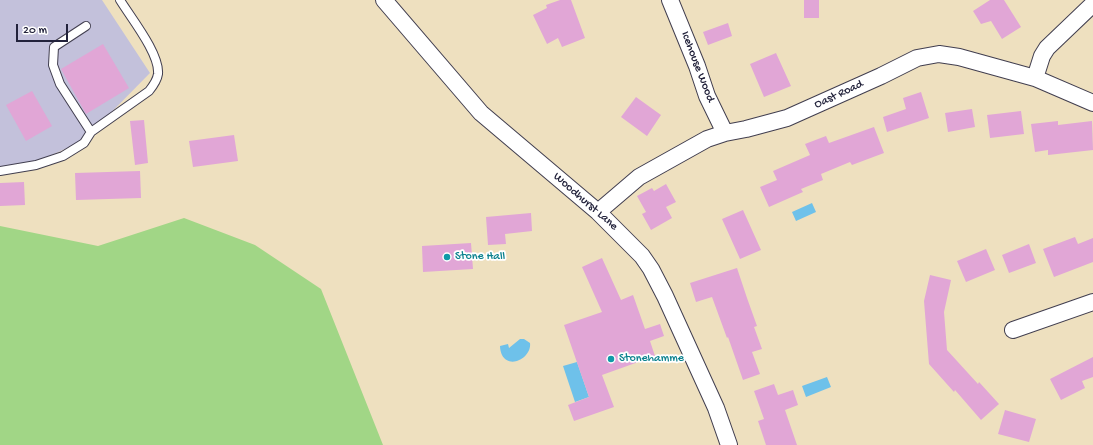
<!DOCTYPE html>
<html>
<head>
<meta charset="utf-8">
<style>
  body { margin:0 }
  #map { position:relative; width:1093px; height:445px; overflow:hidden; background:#eee0bf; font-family:"Gochi Hand",sans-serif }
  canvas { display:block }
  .scale { position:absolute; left:16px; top:24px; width:52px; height:18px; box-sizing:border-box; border:2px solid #22223b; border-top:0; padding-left:5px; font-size:12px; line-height:14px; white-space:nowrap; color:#22223b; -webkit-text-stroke:3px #fff; paint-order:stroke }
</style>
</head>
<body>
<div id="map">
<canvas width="1093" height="445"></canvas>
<div class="scale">20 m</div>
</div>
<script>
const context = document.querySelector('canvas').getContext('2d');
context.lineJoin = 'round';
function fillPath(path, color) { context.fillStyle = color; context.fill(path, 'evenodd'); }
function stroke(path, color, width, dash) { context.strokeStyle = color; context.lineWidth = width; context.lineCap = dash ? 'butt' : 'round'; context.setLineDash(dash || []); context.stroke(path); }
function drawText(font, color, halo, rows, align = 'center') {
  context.font = font + ' "Gochi Hand",sans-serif'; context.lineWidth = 3.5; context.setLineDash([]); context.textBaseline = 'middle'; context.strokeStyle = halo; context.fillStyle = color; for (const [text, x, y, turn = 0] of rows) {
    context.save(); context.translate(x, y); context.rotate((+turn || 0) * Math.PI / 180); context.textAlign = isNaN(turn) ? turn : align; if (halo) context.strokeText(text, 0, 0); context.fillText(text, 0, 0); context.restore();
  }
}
fillPath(new Path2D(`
  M 0,0 L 102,0 L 150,73 L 83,141 L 36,162 L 0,167 Z`), '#c3c1db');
fillPath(new Path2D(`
  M 184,218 L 255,245 L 321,289 L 383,445 L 0,445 L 0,226 L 98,246 Z`), '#a1d686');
fillPath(new Path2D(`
  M 812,203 L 816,212 L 796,221 L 792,212 Z
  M 520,339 L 524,339 L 530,343 C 532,357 510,370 502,355 C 501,353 500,349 500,346 L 508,344 L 509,348 Z
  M 577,362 L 589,397 L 575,402 L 563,366 Z
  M 827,377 L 831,387 L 806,397 L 802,386 Z`), '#6ec1ea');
fillPath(new Path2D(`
  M 560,0 L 571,0 L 585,38 L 562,47 L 558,38 L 547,44 L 533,15 L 547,8 L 546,5 Z
  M 804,0 L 819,0 L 819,18 L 804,18 Z
  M 990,0 L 1004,0 L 1021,27 L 1002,39 L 991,21 L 981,24 L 973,11 Z
  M 728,23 L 732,36 L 708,45 L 703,32 Z
  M 103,44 L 129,88 L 86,114 L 61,69 Z
  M 776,53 L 791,86 L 764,97 L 750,64 Z
  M 32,91 L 52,126 L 26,141 L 6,105 Z
  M 921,92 L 929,118 L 887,132 L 883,117 L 906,109 L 903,98 Z
  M 636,97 L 661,115 L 647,136 L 621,117 Z
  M 972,109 L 975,127 L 948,132 L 945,113 Z
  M 1021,111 L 1024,134 L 990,138 L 987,115 Z
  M 144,120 L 148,163 L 135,165 L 130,121 Z
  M 1058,121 L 1058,125 L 1092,121 L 1093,150 L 1048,155 L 1048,150 L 1035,152 L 1031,124 Z
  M 874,127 L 884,153 L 852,165 L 850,162 L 821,174 L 823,180 L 801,189 L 803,192 L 769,207 L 760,187 L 777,180 L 773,171 L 810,155 L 805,144 L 826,136 L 829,143 Z
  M 234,135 L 238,161 L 193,167 L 189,141 Z
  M 140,171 L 141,198 L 76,200 L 75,173 Z
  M 24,182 L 25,205 L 0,206 L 0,183 Z
  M 666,184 L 676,202 L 666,207 L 672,218 L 651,230 L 642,214 L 646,212 L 637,196 L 652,188 L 654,191 Z
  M 743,210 L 761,250 L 740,259 L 722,219 Z
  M 531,213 L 532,231 L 505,234 L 506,244 L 488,245 L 486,217 Z
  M 1075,237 L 1078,244 L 1093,238 L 1093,262 L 1054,277 L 1043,249 Z
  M 471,243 L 473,269 L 423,272 L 422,246 Z
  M 1029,244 L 1036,263 L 1009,273 L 1002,255 Z
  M 986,249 L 995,270 L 966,282 L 957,261 Z
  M 602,258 L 621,300 L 633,295 L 645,329 L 660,324 L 664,336 L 650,341 L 655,356 L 602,375 L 614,407 L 574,421 L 568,405 L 589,397 L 564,325 L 602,312 L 582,267 Z
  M 737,268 L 747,298 L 757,326 L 754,327 L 762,349 L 752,352 L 760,374 L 743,380 L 728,337 L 727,338 L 712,297 L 696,302 L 690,283 Z
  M 930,275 L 951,280 L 944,312 L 947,350 L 978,384 L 979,382 L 999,404 L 981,420 L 955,390 L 954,392 L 929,364 L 924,301 Z
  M 1093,357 L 1093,377 L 1082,381 L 1085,388 L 1061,400 L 1050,379 Z
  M 774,384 L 778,395 L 793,390 L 798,405 L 785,410 L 797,445 L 766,445 L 758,421 L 764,419 L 754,391 Z
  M 1005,410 L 1036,419 L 1029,442 L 998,434 Z`), '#e1a6d6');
const service = new Path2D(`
  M 86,26 L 54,47 L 53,65 L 60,84 L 91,132
  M 0,171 L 36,165 L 63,156 L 84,143 L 91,132 L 149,91 C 153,86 157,81 158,74 C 160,54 131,18 120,0`);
const minor = new Path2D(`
  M 384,0 L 481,113 L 598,212 L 642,256 L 651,269 L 665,296 L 716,408 L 729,445
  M 670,0 L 697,66 L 707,96 L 725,133
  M 1035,78 L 1042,56 L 1047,48 L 1093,4
  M 598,212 L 639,177 L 707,139 L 725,133 L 746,129 L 787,118 L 881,76 L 917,58 L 939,54 L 959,57 L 1035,78 L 1093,103
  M 1013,330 L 1093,302`);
stroke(service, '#413e4f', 10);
stroke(minor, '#413e4f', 18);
stroke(service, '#fff', 8);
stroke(minor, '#fff', 16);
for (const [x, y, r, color] of [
  [447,257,4,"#0f9aa8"],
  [611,359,4,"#0f9aa8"]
]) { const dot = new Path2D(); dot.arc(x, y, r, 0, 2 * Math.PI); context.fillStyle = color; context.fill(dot); stroke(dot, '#fff', 1.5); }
drawText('12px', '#22223b', '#fff', [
  ["Icehouse Wood",697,67,69],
  ["Oast Road",839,95,-25],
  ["Woodhurst Lane",585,202,41]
]);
drawText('12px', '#0d838f', '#fff', [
  ["Stone Hall",455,257],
  ["Stonehamme",619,359]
], 'left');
</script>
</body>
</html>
